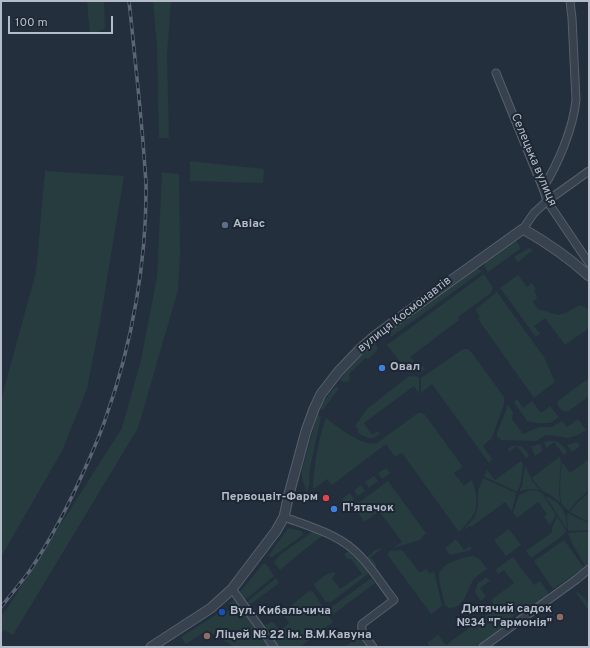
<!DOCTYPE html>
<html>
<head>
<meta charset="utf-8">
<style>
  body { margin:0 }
  #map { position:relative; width:590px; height:648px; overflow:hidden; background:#242f3e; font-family:Overpass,sans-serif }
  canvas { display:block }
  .frame { position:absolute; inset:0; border:2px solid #b4bcc9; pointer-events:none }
  .scale { position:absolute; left:8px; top:16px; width:105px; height:18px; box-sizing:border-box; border:2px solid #b4bcc9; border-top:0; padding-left:5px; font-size:12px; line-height:14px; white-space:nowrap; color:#b4bcc9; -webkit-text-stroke:3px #1d2633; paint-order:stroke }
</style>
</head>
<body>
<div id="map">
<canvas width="590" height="648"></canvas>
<div class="frame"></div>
<div class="scale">100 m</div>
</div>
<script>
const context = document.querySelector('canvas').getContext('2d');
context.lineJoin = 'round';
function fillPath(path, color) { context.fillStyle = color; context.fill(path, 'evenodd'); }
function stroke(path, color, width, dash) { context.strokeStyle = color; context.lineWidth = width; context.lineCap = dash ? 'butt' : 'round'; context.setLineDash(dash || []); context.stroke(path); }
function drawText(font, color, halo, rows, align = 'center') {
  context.font = font + ' Overpass,sans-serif'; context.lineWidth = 4; context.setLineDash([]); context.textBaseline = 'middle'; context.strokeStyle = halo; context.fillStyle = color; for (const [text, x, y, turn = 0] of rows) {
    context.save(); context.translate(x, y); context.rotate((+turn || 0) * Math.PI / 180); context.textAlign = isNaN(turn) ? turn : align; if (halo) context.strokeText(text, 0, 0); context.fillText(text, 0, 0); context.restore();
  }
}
fillPath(new Path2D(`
  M 87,1 L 104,1 L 105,29 L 90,34 Z
  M 153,1 L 171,1 L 167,55 L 169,138 L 159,138 L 157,46 Z
  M 190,161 L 264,169 L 263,183 L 190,181 Z
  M 45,171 L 124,176 L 100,322 L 87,389 L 62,451 L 1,557 L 1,400 L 36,272 Z
  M 162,172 L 179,174 L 180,255 L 178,290 L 138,428 L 13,635 L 4,630 L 1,634 L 1,615 L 6,610 L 122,428 L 141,360 L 157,277 Z
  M 516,241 L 519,245 L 520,249 L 488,272 L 484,266 L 486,261 L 512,242 Z
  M 529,248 L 533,250 L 518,262 L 514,257 Z
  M 477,269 L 482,271 L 391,337 L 388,333 L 474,270 Z
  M 484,274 L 493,288 L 491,293 L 458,317 L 459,320 L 410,357 L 419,368 L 423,366 L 425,369 C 423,370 422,371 419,372 C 407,375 394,353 387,345 Z
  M 518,275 L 527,287 L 532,283 L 536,289 L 534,291 L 537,296 L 536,299 L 533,302 L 538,309 L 558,315 L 566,313 L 580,305 L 585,307 L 589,310 L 589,328 L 565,345 L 545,318 L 534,326 L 540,334 L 536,337 L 500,288 Z
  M 497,292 L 544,357 L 555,382 L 534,398 L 478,319 L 480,318 L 476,310 L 477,308 Z
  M 374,344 L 377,346 L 377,351 L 368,359 L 365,358 L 349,374 L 350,379 L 348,381 L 344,382 L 340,380 L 340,379 L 357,360 Z
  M 463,349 L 468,349 L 472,353 L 504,397 L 504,404 L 492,438 L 483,446 L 492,459 L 489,463 L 432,384 L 421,393 L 421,378 Z
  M 409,376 L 419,377 L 419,394 L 414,386 L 364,423 L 372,435 L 378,431 L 380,434 C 370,441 367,438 357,432 L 359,431 L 355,426 L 367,409 Z
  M 588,379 L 589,379 L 589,396 L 569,411 C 563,413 557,408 558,401 L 570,392 L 571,391 Z
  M 336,387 L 339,388 L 322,411 L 321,408 L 321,406 L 332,390 Z
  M 517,399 L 523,408 L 532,401 L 541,413 L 550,406 L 559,417 L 550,423 L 539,423 L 527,421 L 514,402 Z
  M 508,405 L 513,412 L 512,419 L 523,434 L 539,427 L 552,427 L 562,421 L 567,427 L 578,419 L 586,430 L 578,435 L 568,438 L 550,435 L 546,435 L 536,441 L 501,440 L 497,437 L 497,433 Z
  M 418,413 L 422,413 L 425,415 L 463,467 L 454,473 L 464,486 L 472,480 C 476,490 479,504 474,514 C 470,521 464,526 459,532 L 402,453 L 395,457 L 386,444 L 332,485 L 327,479 L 315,488 L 313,488 C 314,464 318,441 326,418 C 338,427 362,447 377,443 Z
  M 319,415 L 321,417 L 310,468 L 309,485 L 307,492 L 302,479 L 302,470 L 317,416 Z
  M 548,441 C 559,440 562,444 567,452 L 564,455 L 554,442 L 546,448 L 544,442 Z
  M 577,442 L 580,446 L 572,452 L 567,445 Z
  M 540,444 L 543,450 L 535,456 L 531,447 Z
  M 512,446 C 522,445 525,447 529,456 L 526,458 L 517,446 L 509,452 L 508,449 Z
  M 559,457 L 561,460 L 559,490 L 560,502 L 558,501 L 549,494 L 542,491 L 534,481 L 532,478 Z
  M 589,459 L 589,490 L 576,502 L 569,511 C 566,508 562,506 561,501 C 559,490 561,474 562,462 L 570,473 Z
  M 521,461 L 523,464 C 522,474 522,483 517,492 L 501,484 L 484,477 L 487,470 L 495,480 Z
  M 525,466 L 533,482 L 540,490 L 528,489 L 519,492 L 522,486 Z
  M 386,468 L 390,473 L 382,479 L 378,473 Z
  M 374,476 L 378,481 L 369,488 L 365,482 Z
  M 483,478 L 516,493 L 512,511 L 505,502 L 471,527 L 469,526 L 462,531 L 474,518 L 476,513 L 478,506 L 478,491 Z
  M 388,481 L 426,533 L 420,540 L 393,548 L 402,542 L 379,511 L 364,522 L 354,506 Z
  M 361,485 L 365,491 L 358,496 L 354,491 Z
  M 530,490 L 538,491 L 542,493 L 556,515 L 550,525 L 544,517 L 547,514 L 538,502 L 517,518 L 513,513 L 519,495 Z
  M 589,492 L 589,522 L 575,515 L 570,512 L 577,503 Z
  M 350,493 L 354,499 L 346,505 L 342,499 Z
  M 545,496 C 562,502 567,513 567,530 L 552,506 Z
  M 569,513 L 575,517 L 589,523 L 589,530 L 568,531 L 567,515 Z
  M 557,516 L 566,531 L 561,537 L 531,558 L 526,551 L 551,533 L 552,531 L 552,528 Z
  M 288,528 L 301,531 L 302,532 L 303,535 L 272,557 L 270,557 L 269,555 Z
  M 509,529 L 521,545 L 506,556 L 494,540 Z
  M 313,531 L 322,534 L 322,536 L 299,554 L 280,570 L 274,562 L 280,555 Z
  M 579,532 L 589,532 L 589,566 L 586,567 L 573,545 L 568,533 Z
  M 456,539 L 464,550 L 470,546 L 472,549 L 468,551 L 450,555 L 445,548 Z
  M 564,540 L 584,568 L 553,589 L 534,561 Z
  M 383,548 L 371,557 L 377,566 L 374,568 L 366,558 L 375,550 Z
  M 402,550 L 420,573 L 426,569 L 430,574 L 434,571 L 442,606 L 431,614 L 387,554 L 390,551 Z
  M 351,551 L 353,552 L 367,569 L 368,574 L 331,602 L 326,602 L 314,585 C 319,580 326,573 334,572 L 335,573 L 335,575 L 332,578 L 340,589 L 362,574 L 351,559 L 347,559 L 344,554 L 348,552 Z
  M 471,556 C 479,556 483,563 487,569 C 483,572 477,575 474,579 C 467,588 466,609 449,608 L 445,605 C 444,599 438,580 439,574 C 442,563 462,558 471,556 Z
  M 513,557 L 534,585 L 540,581 L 548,592 L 547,596 L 534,608 L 517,612 L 505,627 L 478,647 L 430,647 L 427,643 L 438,635 L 446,645 L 496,608 L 491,600 L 514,583 L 504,570 L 498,574 L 495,570 Z
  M 263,564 L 266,564 L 274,576 L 245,600 L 240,592 Z
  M 486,577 L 490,581 L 480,588 L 486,596 L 481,601 L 475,592 L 478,583 Z
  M 276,578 L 279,583 L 249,605 L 247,602 Z
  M 370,579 L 372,579 L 375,583 L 331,616 L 329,609 Z
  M 309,591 L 313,592 L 333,622 L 300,647 L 277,647 L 262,627 L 271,622 L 274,623 L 280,631 L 289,623 L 282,613 Z
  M 575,591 C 581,594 584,599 589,602 L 589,611 Z
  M 236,598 L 271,647 L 234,647 L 207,630 L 186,644 L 181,637 L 217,614 L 219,617 L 230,609 L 229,603 Z
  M 362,636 L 371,647 L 344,647 L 358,637 Z`), '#263c3f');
const minor = new Path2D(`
  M 570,1 L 572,18 L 576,100 C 573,129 558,164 543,188 L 547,201 L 589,263
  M 496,73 L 544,191
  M 523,229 L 534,213 L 547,201 L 589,171
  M 284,517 C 311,527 342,535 362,558 C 374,571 383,586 394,600 L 362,624 C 360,633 368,640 373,647
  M 232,589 L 274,647
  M 483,647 L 577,579 L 589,569`);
const tertiary = new Path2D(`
  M 151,647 L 211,608 L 232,589 L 276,531 L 284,517 L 289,494 L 306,431 L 314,409 L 321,394 L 338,372 L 360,349 L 375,336 L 424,300 L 523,229 C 546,242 569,258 589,276`);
stroke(minor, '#565f6c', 9);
stroke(tertiary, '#565f6c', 11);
stroke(minor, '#38414e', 7);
stroke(tertiary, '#38414e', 9);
const rail = new Path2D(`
  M 1,607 C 11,594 22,582 31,569 C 51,539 68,506 83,473 C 91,455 100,436 106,417 C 132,345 147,260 146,183 C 145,170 144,156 143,142 C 139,95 134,48 129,1`);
stroke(rail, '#5a6575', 3.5);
stroke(rail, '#1d2633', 2, [6]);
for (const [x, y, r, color] of [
  [225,225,4,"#5c6f8a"],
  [382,368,4,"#3f7fe0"],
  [326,498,4,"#e0444e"],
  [334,509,4,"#3f7fe0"],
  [222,612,4,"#1a4fb4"],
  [560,617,4,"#8d6e63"],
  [207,636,4,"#8d6e63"]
]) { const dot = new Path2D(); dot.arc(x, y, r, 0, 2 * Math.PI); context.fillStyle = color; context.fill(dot); stroke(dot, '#1d2633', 1.5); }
drawText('12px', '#b4bcc9', '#1d2633', [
  ["Селецька вулиця",533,160,67],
  ["вулиця Космонавтів",405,315,-38]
]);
drawText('bold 12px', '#b4bcc9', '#1d2633', [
  ["Авіас",233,225],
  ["Овал",390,368],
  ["Первоцвіт-Фарм",318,498,"right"],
  ["П'ятачок",342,509],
  ["Дитячий садок",552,610,"right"],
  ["№34 \"Гармонія\"",552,624,"right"],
  ["Вул. Кибальчича",230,612],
  ["Ліцей № 22 ім. В.М.Кавуна",215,636]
], 'left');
</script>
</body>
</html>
